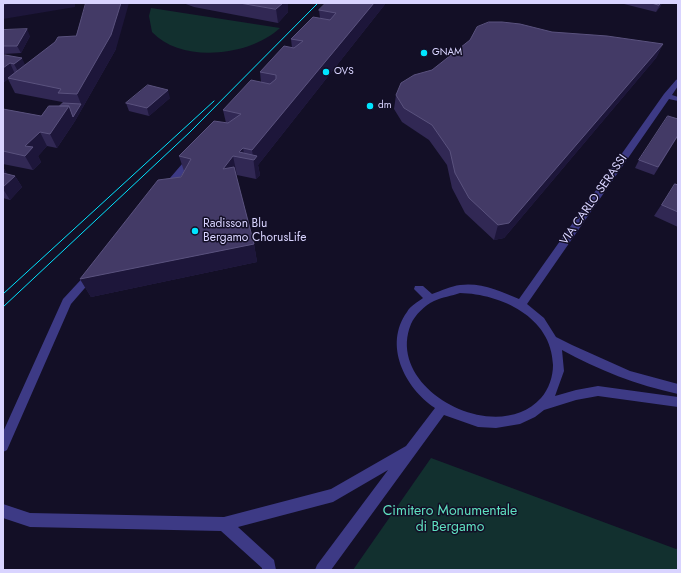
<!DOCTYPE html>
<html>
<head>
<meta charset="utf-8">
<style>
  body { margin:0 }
  #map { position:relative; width:681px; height:573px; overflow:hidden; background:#130f26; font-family:Jost,sans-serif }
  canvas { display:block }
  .frame { position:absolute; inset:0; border:4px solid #d9d4ff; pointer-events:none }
</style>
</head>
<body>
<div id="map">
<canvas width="681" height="573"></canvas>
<div class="frame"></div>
</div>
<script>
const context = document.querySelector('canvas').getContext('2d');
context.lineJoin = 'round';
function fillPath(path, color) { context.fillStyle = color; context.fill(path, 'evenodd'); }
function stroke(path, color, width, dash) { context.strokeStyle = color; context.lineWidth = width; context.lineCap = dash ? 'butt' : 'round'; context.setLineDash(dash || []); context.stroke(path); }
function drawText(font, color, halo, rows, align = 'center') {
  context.font = font + ' Jost,sans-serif'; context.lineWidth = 3; context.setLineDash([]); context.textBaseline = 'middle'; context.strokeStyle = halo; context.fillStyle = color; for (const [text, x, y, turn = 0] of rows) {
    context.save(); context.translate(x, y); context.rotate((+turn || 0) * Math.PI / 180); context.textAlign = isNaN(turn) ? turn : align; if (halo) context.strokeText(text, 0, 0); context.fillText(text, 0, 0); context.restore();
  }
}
fillPath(new Path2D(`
  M 151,8 L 280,28 C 250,56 182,64 152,32 L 149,16 Z
  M 431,458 L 676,549 L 678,548 L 678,570 L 353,570 Z`), '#12302f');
fillPath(new Path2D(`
  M 678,79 L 678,86 L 672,95 L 678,97 L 678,101 L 669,99 L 527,304 L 544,318 L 556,337 L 572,345 L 630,371 L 678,384 L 678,394 C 637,385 598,370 562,350 L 564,371 L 555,396 L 576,390 L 598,386 L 678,397 L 678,407 L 598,396 L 576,400 L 544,410 L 535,417 L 520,424 L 496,428 L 478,427 L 444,415 L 331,570 L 315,570 L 317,565 L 388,470 L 333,502 L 238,527 L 274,560 L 276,570 L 262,570 L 262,568 L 221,531 L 30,527 L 3,518 L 3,504 L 30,513 L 224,517 L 331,489 L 406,446 L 435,408 C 405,388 383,345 407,312 C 410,306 418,302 423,298 L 414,289 L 415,286 L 423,286 L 432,294 C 441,291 451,286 460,285 C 480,282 501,291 519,299 L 664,94 L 676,80 ZM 460,293 C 501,294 552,317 553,365 C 553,376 549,389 541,398 C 496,448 384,389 411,324 C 415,315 425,305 434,301 C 442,297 452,296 460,293 Z
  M 191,156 L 194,157 L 194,161 L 170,189 L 164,189 L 164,185 L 188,157 Z
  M 92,270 L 97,274 L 71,304 L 7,450 L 3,452 L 3,432 L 63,299 L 89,271 Z`), '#3d3a85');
stroke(new Path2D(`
  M 3,294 L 214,101
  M 3,307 L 190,132 L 318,3`), '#00e5ff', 1);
fillPath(new Path2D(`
  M 183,3 L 288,3 L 288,12 L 278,23 L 194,7 Z
  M 386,3 L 258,165 L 260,175 L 256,179 L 237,175 L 236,176 L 254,244 L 257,262 L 91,297 L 80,279 L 181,177 L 184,171 L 179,156 L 226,123 L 223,110 L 261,82 L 260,72 L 292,48 L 291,39 L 320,18 L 319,10 Z
  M 620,3 L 662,3 L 660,7 L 656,12 Z
  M 3,30 L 30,36 L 21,53 L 3,54 Z
  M 552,32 L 663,44 L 656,58 L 504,238 L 494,240 L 465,213 L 452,188 L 447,165 L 429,140 L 402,122 L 394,109 L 396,95 L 432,70 Z
  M 76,36 L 116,49 L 75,121 L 57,148 L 47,146 L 38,156 L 41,162 L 33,170 L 3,164 L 3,109 L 41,116 L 60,106 L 63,103 L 62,102 L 15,93 L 8,79 L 3,83 L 3,56 L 25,65 Z
  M 170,98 L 149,116 L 129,111 L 126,103 Z
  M 678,136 L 654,175 L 635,168 L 639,160 Z
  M 3,167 L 7,174 L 15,176 L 22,187 L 10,200 L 3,198 Z
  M 675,184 L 678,185 L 678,227 L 654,216 Z`), '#312854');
fillPath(new Path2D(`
  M 12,3 L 80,3 L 75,4 L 75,7 L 3,19 L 3,4 Z
  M 121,3 L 129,3 L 116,49 L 75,121 L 57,148 L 50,134 L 69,106 L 81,104 L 77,94 Z
  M 283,3 L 288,3 L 288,12 L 278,23 L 276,9 Z
  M 374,3 L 386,3 L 258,165 L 260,175 L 256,179 L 252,150 Z
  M 661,3 L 662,3 L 660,7 L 656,12 Z
  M 27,29 L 30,36 L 21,53 L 17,46 Z
  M 663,44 L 656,58 L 504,238 L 494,240 L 498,225 Z
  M 22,58 L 27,69 L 20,75 L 14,64 Z
  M 10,63 L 15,74 L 8,78 L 8,79 L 3,83 L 3,68 Z
  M 168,90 L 170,98 L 149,116 L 147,108 Z
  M 40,132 L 47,146 L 38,156 L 41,162 L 33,170 L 25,156 L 25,146 Z
  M 243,148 L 245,159 L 239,152 Z
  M 233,156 L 237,175 L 227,188 L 223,169 Z
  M 3,167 L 7,174 L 3,183 Z
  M 15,176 L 22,187 L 10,200 L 3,189 L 3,187 Z
  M 254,244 L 257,262 L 91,297 L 80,279 Z`), '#1d163a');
const building = new Path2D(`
  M 3,3 L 12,3 L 3,4 Z
  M 86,3 L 121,3 L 111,35 L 77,94 L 58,93 L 61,89 L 8,78 L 55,42 L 58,37 L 76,36 Z
  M 240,3 L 283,3 L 276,9 Z
  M 326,3 L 374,3 L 252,150 L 243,148 L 239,152 L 257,156 L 254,160 L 233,156 L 223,169 L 234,167 L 254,244 L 80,279 L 158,180 L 181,177 L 191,159 L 179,156 L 214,121 L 228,123 L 241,114 L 223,110 L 251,80 L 270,84 L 276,79 L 276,75 L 260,72 L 284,46 L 294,48 L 303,41 L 291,39 L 313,17 L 330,20 L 336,13 L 319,10 Z
  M 652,3 L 661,3 L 659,5 Z
  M 489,22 L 502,22 L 520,24 L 552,32 L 607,36 L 663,44 L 509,223 L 498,225 L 469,198 L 455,173 L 450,151 L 432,125 L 404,108 L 396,95 L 401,83 L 414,75 L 432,70 L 470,40 L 477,27 Z
  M 27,29 L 17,46 L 3,46 L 3,30 Z
  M 5,55 L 22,58 L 14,64 L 10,63 L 3,68 L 3,56 Z
  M 148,85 L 168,90 L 147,108 L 126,103 Z
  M 63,103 L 81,104 L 73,117 L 69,106 L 60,106 Z
  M 49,106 L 69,106 L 50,134 L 40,132 L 25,146 L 33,147 L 25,156 L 3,151 L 3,109 L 41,116 Z
  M 668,116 L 678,119 L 678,135 L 658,167 L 639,160 Z
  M 3,173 L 15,176 L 3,187 Z
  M 675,184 L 678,185 L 678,212 L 662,205 Z`);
fillPath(building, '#433a66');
stroke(building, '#5a527e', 1);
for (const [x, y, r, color] of [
  [424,53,4,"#00e5ff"],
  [326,72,4,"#00e5ff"],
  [370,106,4,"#00e5ff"],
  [195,231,4,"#00e5ff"]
]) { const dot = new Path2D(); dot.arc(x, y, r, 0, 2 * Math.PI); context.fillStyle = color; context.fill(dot); stroke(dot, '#130f26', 1.5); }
drawText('10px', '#d9d4ff', '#130f26', [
  ["GNAM",432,53],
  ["OVS",334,72],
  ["dm",378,106]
], 'left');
drawText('12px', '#d9d4ff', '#130f26', [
  ["VIA CARLO SERASSI",594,200,-55]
]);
drawText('12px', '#d9d4ff', '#130f26', [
  ["Radisson Blu",203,224],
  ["Bergamo ChorusLife",203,238]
], 'left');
drawText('14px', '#5fe0c0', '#130f26', [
  ["Cimitero Monumentale",450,512],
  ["di Bergamo",450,528]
]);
</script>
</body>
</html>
